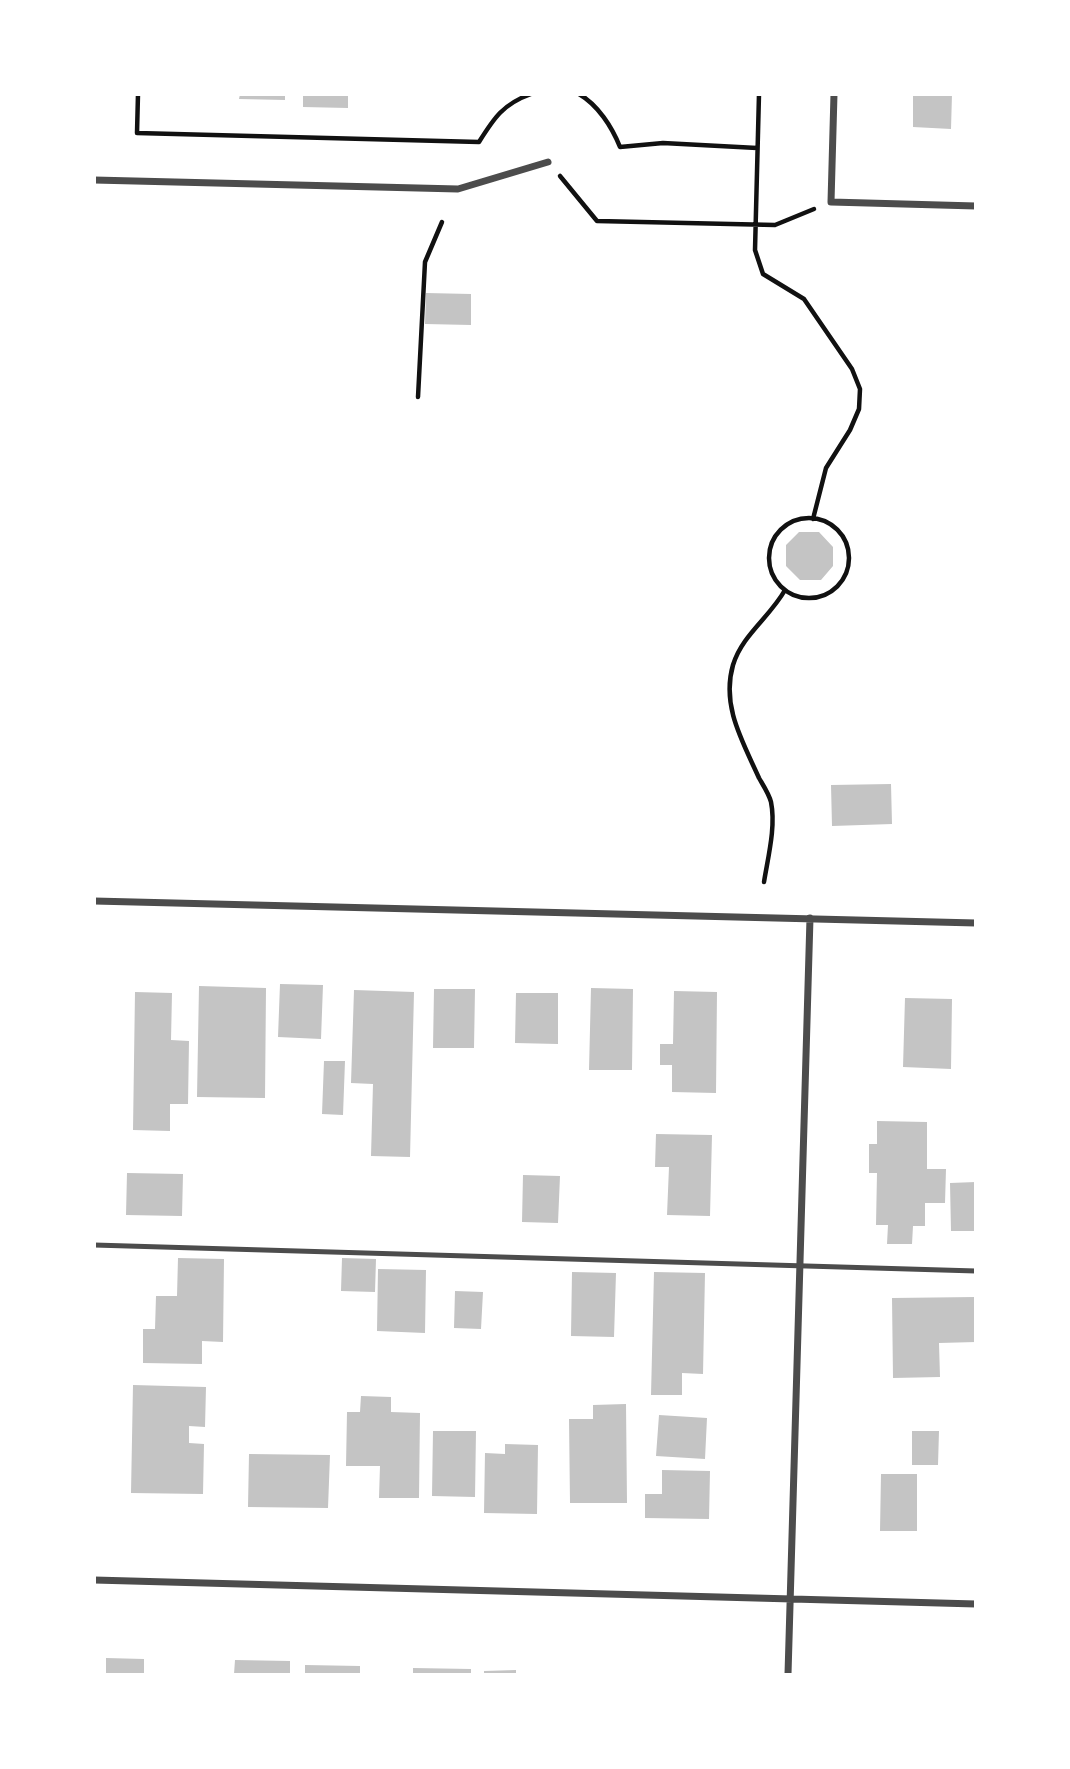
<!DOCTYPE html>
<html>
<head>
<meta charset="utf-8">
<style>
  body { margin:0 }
  #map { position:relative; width:1070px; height:1769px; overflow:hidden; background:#fff; font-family:Manrope,sans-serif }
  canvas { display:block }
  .frame { position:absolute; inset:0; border:96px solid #fff; pointer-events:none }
</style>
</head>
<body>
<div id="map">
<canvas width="1070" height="1769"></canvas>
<div class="frame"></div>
</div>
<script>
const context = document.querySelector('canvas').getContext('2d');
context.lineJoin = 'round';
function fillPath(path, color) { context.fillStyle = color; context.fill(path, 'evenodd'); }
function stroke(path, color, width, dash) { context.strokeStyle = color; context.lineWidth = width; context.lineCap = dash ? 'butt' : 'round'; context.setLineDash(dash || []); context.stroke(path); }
fillPath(new Path2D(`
  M 240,94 L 285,94 L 285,100 L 239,99 Z
  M 303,94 L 348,94 L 348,108 L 303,107 Z
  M 913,94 L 952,94 L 951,129 L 913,127 Z
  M 426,293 L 471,294 L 471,325 L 425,324 Z
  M 799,532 L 819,532 L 833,547 L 833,566 L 821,580 L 800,580 L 786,566 L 786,545 Z
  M 891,784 L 892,824 L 832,826 L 831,785 Z
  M 280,984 L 323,985 L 321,1039 L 278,1037 Z
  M 199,986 L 266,988 L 265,1098 L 197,1097 Z
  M 591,988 L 633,989 L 632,1070 L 589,1070 Z
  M 434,989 L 475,989 L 474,1048 L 433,1048 Z
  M 354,990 L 414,992 L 410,1157 L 371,1156 L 373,1084 L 351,1083 Z
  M 674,991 L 717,992 L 716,1093 L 672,1092 L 672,1065 L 660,1065 L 660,1044 L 673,1044 Z
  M 135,992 L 172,993 L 171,1040 L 189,1041 L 188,1104 L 170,1104 L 170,1131 L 133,1130 Z
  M 516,993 L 558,993 L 558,1044 L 515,1043 Z
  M 905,998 L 952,999 L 951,1069 L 903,1067 Z
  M 324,1061 L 345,1061 L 343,1115 L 322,1114 Z
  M 877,1121 L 927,1122 L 927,1169 L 946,1169 L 945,1203 L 925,1203 L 925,1226 L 913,1226 L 912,1244 L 887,1244 L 888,1225 L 876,1225 L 877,1173 L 869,1173 L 869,1144 L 877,1144 Z
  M 656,1134 L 712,1135 L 710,1216 L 667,1215 L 669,1167 L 655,1167 Z
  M 127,1173 L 183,1174 L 182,1216 L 126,1215 Z
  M 523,1175 L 560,1176 L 558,1223 L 522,1222 Z
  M 976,1182 L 976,1231 L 951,1231 L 950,1183 Z
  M 178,1258 L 224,1259 L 223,1342 L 202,1341 L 202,1364 L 143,1363 L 143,1329 L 155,1329 L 156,1296 L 177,1296 Z
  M 342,1258 L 376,1259 L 375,1292 L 341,1291 Z
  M 378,1269 L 426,1270 L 425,1333 L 377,1331 Z
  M 572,1272 L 616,1273 L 614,1337 L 571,1336 Z
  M 654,1272 L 705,1273 L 703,1374 L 682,1373 L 682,1395 L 651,1395 Z
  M 455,1291 L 483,1292 L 481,1329 L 454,1328 Z
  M 976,1297 L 976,1342 L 939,1343 L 940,1377 L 893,1378 L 892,1298 Z
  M 133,1385 L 206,1387 L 205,1427 L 189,1426 L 189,1443 L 204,1444 L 203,1494 L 131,1493 Z
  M 361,1396 L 391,1397 L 391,1412 L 420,1413 L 419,1498 L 379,1498 L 380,1466 L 346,1466 L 347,1412 L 360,1412 Z
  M 626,1404 L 627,1503 L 570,1503 L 569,1419 L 593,1419 L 593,1405 Z
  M 659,1415 L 707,1418 L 705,1459 L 656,1456 Z
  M 433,1431 L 476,1431 L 475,1497 L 432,1496 Z
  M 912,1431 L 939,1431 L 938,1465 L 912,1465 Z
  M 505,1444 L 538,1445 L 537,1514 L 484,1513 L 485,1453 L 505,1454 Z
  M 249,1454 L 330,1455 L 328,1508 L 248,1507 Z
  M 662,1470 L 710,1471 L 709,1519 L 645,1518 L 645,1494 L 662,1494 Z
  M 881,1474 L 917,1474 L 917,1531 L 880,1531 Z
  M 106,1658 L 144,1659 L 144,1674 L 106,1674 Z
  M 235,1660 L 290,1661 L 290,1674 L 234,1674 Z
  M 305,1665 L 360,1666 L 360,1674 L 305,1674 Z
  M 413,1668 L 471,1669 L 471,1674 L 413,1674 Z
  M 516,1670 L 516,1674 L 484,1674 L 484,1671 Z`), '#c4c4c4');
stroke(new Path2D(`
  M 138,94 L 137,133 L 479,142 C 494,118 503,104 531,94
  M 579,94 C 598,105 612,127 620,147 L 663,143 L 757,148
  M 759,94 L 755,250 L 763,274 L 804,299 L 852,369 L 860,389 L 859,409 L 850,430 L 826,468 L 813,519
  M 560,176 L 597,221 L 775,225 L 814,209
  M 418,397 L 425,262 L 442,222
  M769 558a40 40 0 1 1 80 0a40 40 0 1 1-80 0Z
  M 764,882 C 768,857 776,827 771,802 C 769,794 763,785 759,778 C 743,742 721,706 733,665 C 742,635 770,617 785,590`), '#111', 4.5);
stroke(new Path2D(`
  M 94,1245 L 976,1271`), '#4c4c4c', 5);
stroke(new Path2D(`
  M 834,94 L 831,202 L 976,206
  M 94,180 L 458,189 L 548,162
  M 94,901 L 976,923
  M 94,1580 L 976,1604
  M 788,1674 L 810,918`), '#4c4c4c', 7);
</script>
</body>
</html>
